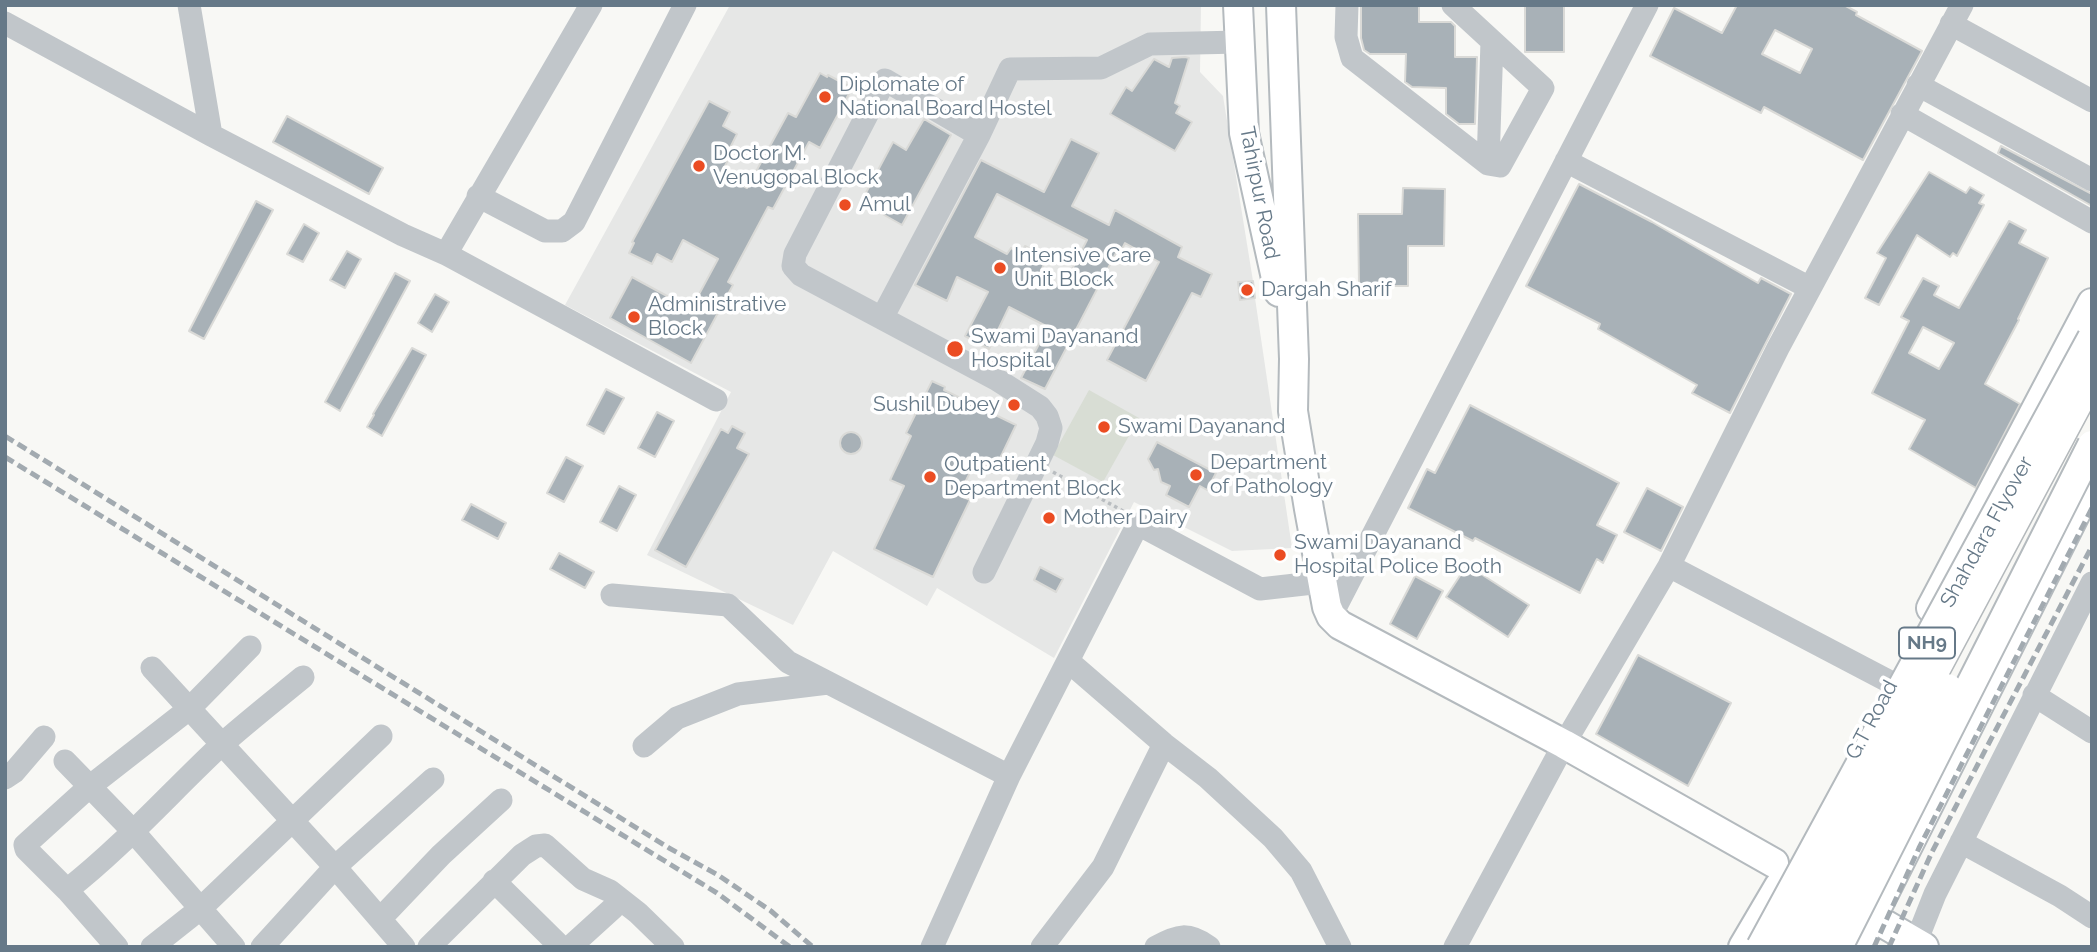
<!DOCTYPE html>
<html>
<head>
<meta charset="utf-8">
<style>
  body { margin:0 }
  #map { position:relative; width:2097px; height:952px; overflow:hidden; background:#f8f8f5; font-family:Raleway,sans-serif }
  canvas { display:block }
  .frame { position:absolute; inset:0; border:7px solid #667988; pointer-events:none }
</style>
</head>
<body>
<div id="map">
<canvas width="2097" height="952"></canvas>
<div class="frame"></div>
</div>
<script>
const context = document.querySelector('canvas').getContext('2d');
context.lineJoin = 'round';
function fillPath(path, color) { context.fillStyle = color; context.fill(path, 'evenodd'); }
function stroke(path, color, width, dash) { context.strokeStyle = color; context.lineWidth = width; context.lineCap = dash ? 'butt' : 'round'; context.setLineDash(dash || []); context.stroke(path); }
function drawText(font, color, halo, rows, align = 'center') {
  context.font = font + ' Raleway,sans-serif'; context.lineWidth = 7; context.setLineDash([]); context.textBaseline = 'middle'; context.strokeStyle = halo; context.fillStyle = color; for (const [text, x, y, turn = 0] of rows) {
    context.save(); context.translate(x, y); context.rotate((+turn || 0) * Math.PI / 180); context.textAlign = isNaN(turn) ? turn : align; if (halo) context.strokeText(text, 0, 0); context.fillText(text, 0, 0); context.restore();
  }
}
fillPath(new Path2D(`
  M 730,5 L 1201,5 L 1200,72 L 1223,96 L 1253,281 L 1239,282 L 1240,299 L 1255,298 L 1292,548 L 1232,551 L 1134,502 L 1054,658 L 937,588 L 927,606 L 833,551 L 793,625 L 647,555 L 731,392 L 565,305 Z`), '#e6e7e6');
fillPath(new Path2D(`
  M 1089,390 L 1139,418 L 1103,482 L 1053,455 Z`), '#d8ddd4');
const building = new Path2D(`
  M 1361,5 L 1419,5 L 1419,22 L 1451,22 L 1455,26 L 1455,57 L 1477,57 L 1475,124 L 1459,124 L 1446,114 L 1446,88 L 1412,87 L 1405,82 L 1406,54 L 1370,54 L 1364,50 L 1361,38 Z
  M 1525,5 L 1564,5 L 1564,52 L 1525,52 Z
  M 1737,5 L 1844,5 L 1857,12 L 1856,15 L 1922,51 L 1863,160 L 1764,107 L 1761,113 L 1650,56 L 1674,8 L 1722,33 ZM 1775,30 L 1812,49 L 1800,73 L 1762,54 Z
  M 1185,57 L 1189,58 L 1175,103 L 1180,106 L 1176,113 L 1192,122 L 1175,151 L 1110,114 L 1126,87 L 1132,91 L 1154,59 L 1169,67 L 1172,58 Z
  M 820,73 L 827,77 L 828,75 L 852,88 L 820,148 L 809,142 L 773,209 L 768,207 L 728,282 L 733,285 L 691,363 L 610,318 L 632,277 L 691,309 L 718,259 L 683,240 L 672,262 L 657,254 L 652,264 L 629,253 L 634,243 L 632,242 L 709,101 L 730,112 L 723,126 L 737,134 L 726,156 L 729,158 L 721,174 L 747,188 L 788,113 L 796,117 Z
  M 287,116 L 383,168 L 369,194 L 273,142 Z
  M 924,119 L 951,135 L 902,225 L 861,202 L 893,142 L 906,150 Z
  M 1071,139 L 1099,153 L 1072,206 L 1109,225 L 1115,210 L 1182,247 L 1178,257 L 1212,274 L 1201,297 L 1192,293 L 1146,381 L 1107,360 L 1159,262 L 1125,243 L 1120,253 L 1117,251 L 1045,389 L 1021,378 L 1048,327 L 1009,307 L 989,349 L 965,336 L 988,292 L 957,277 L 947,301 L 915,285 L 981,160 L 1044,192 ZM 997,194 L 1087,240 L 1063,287 L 1039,275 L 1047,258 L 1025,246 L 1021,253 L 1011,248 L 1007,254 L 975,237 Z
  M 2001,146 L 2092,194 L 2092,206 L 1998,153 Z
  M 1929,172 L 1966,193 L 1970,187 L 1984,195 L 1979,203 L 1984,205 L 1957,256 L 1953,253 L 1950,257 L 1917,235 L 1879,305 L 1865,298 L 1886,258 L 1877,253 Z
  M 1579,184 L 1652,222 L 1758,283 L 1761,278 L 1791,294 L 1730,413 L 1692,393 L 1697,385 L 1598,329 L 1600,324 L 1526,286 Z
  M 1403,188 L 1445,189 L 1444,246 L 1408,246 L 1408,286 L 1359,286 L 1358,214 L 1402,214 Z
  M 256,201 L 273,210 L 204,339 L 189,331 Z
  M 2009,221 L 2026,230 L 2019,243 L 2048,258 L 2018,319 L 2019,320 L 1985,384 L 2020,404 L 1976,488 L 1909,449 L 1925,420 L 1872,393 L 1909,321 L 1901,317 L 1923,278 L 1939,286 L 1934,295 L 1959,308 ZM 1923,327 L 1954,343 L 1939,369 L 1909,353 Z
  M 304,224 L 319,233 L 303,262 L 287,254 Z
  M 347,251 L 361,259 L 345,288 L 330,280 Z
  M 395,273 L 410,281 L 340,411 L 325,402 Z
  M 1253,281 L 1255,298 L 1240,300 L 1238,282 Z
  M 435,294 L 449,302 L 432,332 L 418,323 Z
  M 412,348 L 426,355 L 382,436 L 367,427 L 374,415 L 373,414 Z
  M 932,381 L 945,387 L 944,390 L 1016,425 L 993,473 L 974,464 L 959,495 L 970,500 L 933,577 L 874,549 L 904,486 L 890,480 L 911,436 L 906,433 Z
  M 606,389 L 624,398 L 604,434 L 587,425 Z
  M 1470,405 L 1619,483 L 1597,525 L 1617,535 L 1603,563 L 1597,559 L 1580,593 L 1475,538 L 1473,541 L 1408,508 L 1427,469 L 1435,473 Z
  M 657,412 L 674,421 L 655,457 L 638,448 Z
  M 732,426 L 745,433 L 737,448 L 749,454 L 686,567 L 655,550 L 721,429 L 728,433 Z
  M840 443a11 11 0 1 1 22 0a11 11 0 1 1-22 0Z
  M 1157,442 L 1216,473 L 1207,490 L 1200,486 L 1189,507 L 1166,495 L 1170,486 L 1161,482 L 1158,469 L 1154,470 L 1148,459 Z
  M 566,457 L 583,466 L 564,502 L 547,493 Z
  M 619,486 L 636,495 L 617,531 L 600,522 Z
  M 1647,488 L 1683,507 L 1661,551 L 1624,532 Z
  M 471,504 L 506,523 L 498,539 L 462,520 Z
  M 559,553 L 594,572 L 585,588 L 550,569 Z
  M 1467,565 L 1529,605 L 1508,637 L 1446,597 Z
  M 1040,567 L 1063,579 L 1056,592 L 1034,580 Z
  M 1415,576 L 1443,591 L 1417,639 L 1390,624 Z
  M 1638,655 L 1731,703 L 1688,786 L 1596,734 Z`);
fillPath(building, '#a8b1b7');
stroke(building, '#dadad7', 2);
const major = new Path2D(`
  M 1238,5 L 1244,133 L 1279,292
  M 1281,5 L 1294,359 L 1293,411 L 1309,509 L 1327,607 L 1331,616 L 1340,625 L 1564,744 L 1774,863
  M 1931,608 L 2092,303
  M 1857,908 L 1924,947
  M 1743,947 L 1779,886
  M 1857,947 L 2092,481`);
stroke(major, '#b4babe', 32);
stroke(new Path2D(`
  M 1053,472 L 1123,511`), '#b9bdc0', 3.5, [3.5, 3.5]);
stroke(new Path2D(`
  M 189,5 L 211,135
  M 1347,5 L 1346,37 L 1352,58 L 1488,164 L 1500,166 L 1543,88 L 1453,5
  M 5,23 L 211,135 L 403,235 L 446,254 L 716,400
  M 1951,24 L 2092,101
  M 1918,85 L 2092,180
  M 1902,114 L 2092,222
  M 979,135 L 885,80 L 795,254 L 793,266 L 801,275 L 996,379 L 1040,407 L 1047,416 L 1051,428 L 1047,443 L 984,572
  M 1566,161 L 1810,288
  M 1488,164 L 1492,41
  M 478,196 L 545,231 L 562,231 L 574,222 L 685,5
  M 446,254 L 591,5
  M 882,318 L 979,135 L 1010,69 L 1101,68 L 1150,44 L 1240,42
  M 1669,566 L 1892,683
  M 612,595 L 728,605 L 788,662 L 1009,776 L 1138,524 L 1260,589 L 1322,582
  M 1331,616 L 1647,5
  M 1068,661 L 1164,744 L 1208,778 L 1273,838 L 1301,871 L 1340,947
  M 152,668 L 335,867 L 404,947
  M 2034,695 L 2092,732
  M 644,746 L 677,718 L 738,694 L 828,683
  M 65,761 L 132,830 L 234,947
  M 5,778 L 14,772 L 44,737
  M 1961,842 L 2060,896 L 2092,917
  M 494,881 L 561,947
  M 67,890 C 122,847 169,794 220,746 C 247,722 275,700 303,677
  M 380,919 L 441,855 L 501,800
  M 1916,942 L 1935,894 L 2092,583
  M 117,947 L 67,890 L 26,849 L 25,845 L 89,787 L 189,709 L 250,647
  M 152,947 L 200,909 L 381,736
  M 262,947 L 335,867 L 433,779
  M 429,947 L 522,855 L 536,846 L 545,845 L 583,879 L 610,891 L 638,913 L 673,947
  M 570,947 L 613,908
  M 932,947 L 1009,776
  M 1042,947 L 1103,867 L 1164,744
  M 1156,947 C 1178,935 1188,932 1209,947
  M 1455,947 L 1564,744 L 1669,566 L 1778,348 L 1962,5`), '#c1c6ca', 23);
stroke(major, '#fff', 28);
stroke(new Path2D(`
  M 5,436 L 669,848 L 718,875 L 771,911 L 813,947
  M 5,457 L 717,893 L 790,947
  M 1874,947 L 1919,848 L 2092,508
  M 1889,947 L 1932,852 L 2092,546`), '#a2aab0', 5, [10, 5]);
const majorBridge = new Path2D(`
  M 1761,947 L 2092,338
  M 1838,947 L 2092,445`);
const highwayBridge = new Path2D(`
  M 1785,947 L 2092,373
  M 1812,947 L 1947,690`);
stroke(majorBridge, '#b4babe', 32, []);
stroke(highwayBridge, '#b4b9bc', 35, []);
stroke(majorBridge, '#fff', 28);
stroke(highwayBridge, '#fff', 32);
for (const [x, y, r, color] of [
  [825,97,7,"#eb4c22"],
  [699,166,7,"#eb4c22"],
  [845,205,7,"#eb4c22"],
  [1000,268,7,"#eb4c22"],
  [1247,290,7,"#eb4c22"],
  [634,317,7,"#eb4c22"],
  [955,349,9,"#eb4c22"],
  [1014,405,7,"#eb4c22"],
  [1104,427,7,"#eb4c22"],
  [1196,475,7,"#eb4c22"],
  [930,477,7,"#eb4c22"],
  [1049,518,7,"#eb4c22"],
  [1280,555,7,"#eb4c22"]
]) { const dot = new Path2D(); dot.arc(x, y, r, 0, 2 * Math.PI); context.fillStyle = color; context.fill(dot); stroke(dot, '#fff', 2.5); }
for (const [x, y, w] of [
  [1927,643,56]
]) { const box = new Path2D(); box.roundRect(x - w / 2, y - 15.5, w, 31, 5); context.fillStyle = '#fff'; context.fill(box); stroke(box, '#667988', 2); }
drawText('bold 19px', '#667988', null, [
  ["NH9",1927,643]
]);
drawText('21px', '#667988', '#fff', [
  ["Diplomate of",839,85],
  ["National Board Hostel",839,109],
  ["Doctor M.",713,154],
  ["Venugopal Block",713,178],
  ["Amul",859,205],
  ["Intensive Care",1014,256],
  ["Unit Block",1014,280],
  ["Dargah Sharif",1261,290],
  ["Administrative",648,305],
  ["Block",648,329],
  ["Swami Dayanand",971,337],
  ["Hospital",971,361],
  ["Sushil Dubey",1000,405,"right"],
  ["Swami Dayanand",1118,427],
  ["Department",1210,463],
  ["of Pathology",1210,487],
  ["Outpatient",944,465],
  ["Department Block",944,489],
  ["Mother Dairy",1063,518],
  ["Swami Dayanand",1294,543],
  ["Hospital Police Booth",1294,567]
], 'left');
drawText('21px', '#667988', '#fff', [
  ["Tahirpur Road",1259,193,79],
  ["Shahdara Flyover",1987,532,-61],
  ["G.T Road",1872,720,-62]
]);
</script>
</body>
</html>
